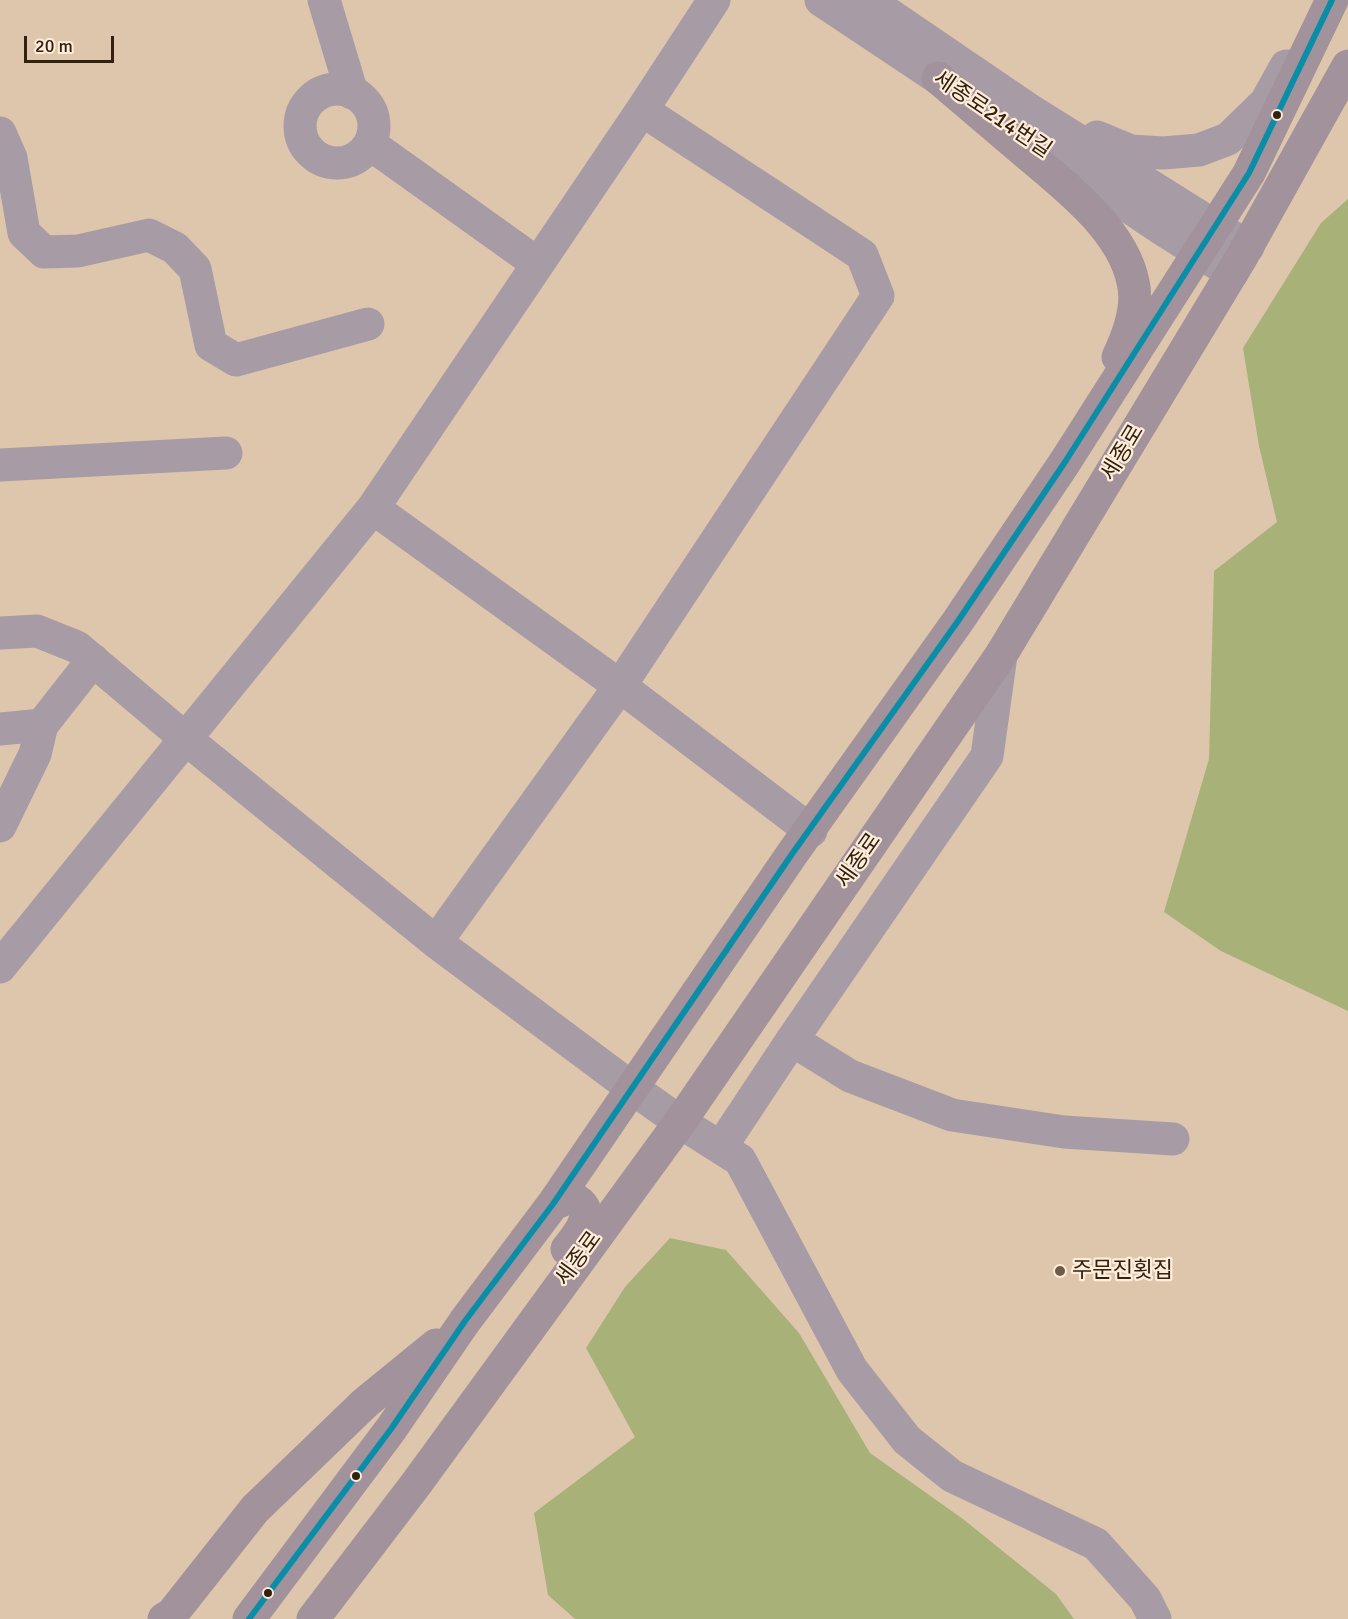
<!DOCTYPE html>
<html>
<head>
<meta charset="utf-8">
<style>
  body { margin:0 }
  #map { position:relative; width:1348px; height:1619px; overflow:hidden; background:#dec6ac; font-family:Signika,sans-serif }
  canvas { display:block }
  .scale { position:absolute; left:24px; top:36px; width:90px; height:27px; box-sizing:border-box; border:3px solid #31210f; border-top:0; padding-left:8px; font-size:18px; line-height:21px; white-space:nowrap; color:#31210f; -webkit-text-stroke:4px #ffedda; paint-order:stroke }
</style>
</head>
<body>
<div id="map">
<canvas width="1348" height="1619"></canvas>
<div class="scale">20 m</div>
</div>
<script>
const context = document.querySelector('canvas').getContext('2d');
context.lineJoin = 'round';
function fillPath(path, color) { context.fillStyle = color; context.fill(path, 'evenodd'); }
function stroke(path, color, width, dash) { context.strokeStyle = color; context.lineWidth = width; context.lineCap = dash ? 'butt' : 'round'; context.setLineDash(dash || []); context.stroke(path); }
function drawText(font, color, halo, rows, align = 'center') {
  context.font = font + ' Signika,"Noto Sans KR",sans-serif'; context.lineWidth = 4.5; context.setLineDash([]); context.textBaseline = 'middle'; context.strokeStyle = halo; context.fillStyle = color; for (const [text, x, y, turn = 0] of rows) {
    context.save(); context.translate(x, y); context.rotate((+turn || 0) * Math.PI / 180); context.textAlign = isNaN(turn) ? turn : align; if (halo) context.strokeText(text, 0, 0); context.fillText(text, 0, 0); context.restore();
  }
}
fillPath(new Path2D(`
  M 1348,199 L 1348,1011 L 1221,951 L 1164,912 L 1209,759 L 1214,571 L 1277,522 L 1259,446 L 1243,348 L 1321,223 Z
  M 670,1238 L 726,1250 L 799,1333 L 870,1453 L 963,1519 L 1056,1594 L 1074,1619 L 575,1619 L 548,1595 L 534,1513 L 635,1437 L 586,1348 L 625,1287 Z`), '#a8b178');
stroke(new Path2D(`
  M 324,0 L 352,93
  M 821,0 L 962,94
  M 868,0 L 1028,109 L 1248,247
  M300 126a37 37 0 1 1 74 0a37 37 0 1 1-74 0Z
  M 0,133 L 11,158 L 24,233 L 44,252 L 78,251 L 149,235 L 175,248 L 195,269 L 211,345 L 236,360 L 368,324
  M 1097,137 L 1131,151 L 1163,153 L 1199,150 L 1228,139 L 1266,102 L 1286,66
  M 1027,138 L 1162,229 L 1232,273
  M 370,144 L 538,264
  M 0,465 L 226,453
  M 373,508 L 620,686 L 811,831
  M 0,633 L 37,631 L 77,647 L 186,739 L 436,942 L 632,1088 L 680,1122 L 740,1160 L 852,1370 L 907,1440 L 952,1476 L 1096,1544 L 1145,1599 L 1155,1619
  M 0,729 L 42,725
  M 0,826 L 35,754 L 42,725 L 93,660
  M 436,942 L 620,686 L 878,296 L 862,255 L 642,110
  M 0,967 L 373,508 L 642,110 L 714,0
  M 792,1040 L 850,1076 L 952,1115 L 1064,1132 L 1173,1139
  M 721,1147 L 792,1040 L 987,756 L 1001,655`), '#a79ca6', 33);
stroke(new Path2D(`
  M 938,78 C 965,101 992,124 1019,147 C 1060,182 1122,227 1133,282 C 1139,306 1128,336 1118,357
  M 553,1204 C 563,1200 571,1195 580,1203 C 595,1217 576,1237 567,1249
  M 164,1619 L 172,1614 L 255,1509 L 365,1403 L 436,1345
  M 249,1619 L 391,1429 L 465,1321 L 553,1204 L 792,854 L 958,621 L 1065,462 L 1249,173 L 1332,0
  M 313,1619 L 416,1484 L 680,1122 L 1001,655 L 1241,258 L 1348,66`), '#a2929b', 33);
stroke(new Path2D(`
  M 249,1619 L 391,1429 L 465,1321 L 553,1204 L 792,854 L 958,621 L 1065,462 L 1249,173 L 1332,0`), '#0a8ea8', 6);
for (const [x, y, r, color] of [
  [1277,115,5,"#31210f"],
  [1060,1271,6,"#6e5b46"],
  [356,1476,5,"#31210f"],
  [268,1593,5,"#31210f"]
]) { const dot = new Path2D(); dot.arc(x, y, r, 0, 2 * Math.PI); context.fillStyle = color; context.fill(dot); stroke(dot, '#ffedda', 2); }
drawText('22px', '#31210f', '#ffedda', [
  ["세종로214번길",992,115,34],
  ["세종로",1123,453,-59],
  ["세종로",859,861,-55],
  ["세종로",579,1259,-54]
]);
drawText('22px', '#31210f', '#ffedda', [
  ["주문진횟집",1072,1271]
], 'left');
</script>
</body>
</html>
